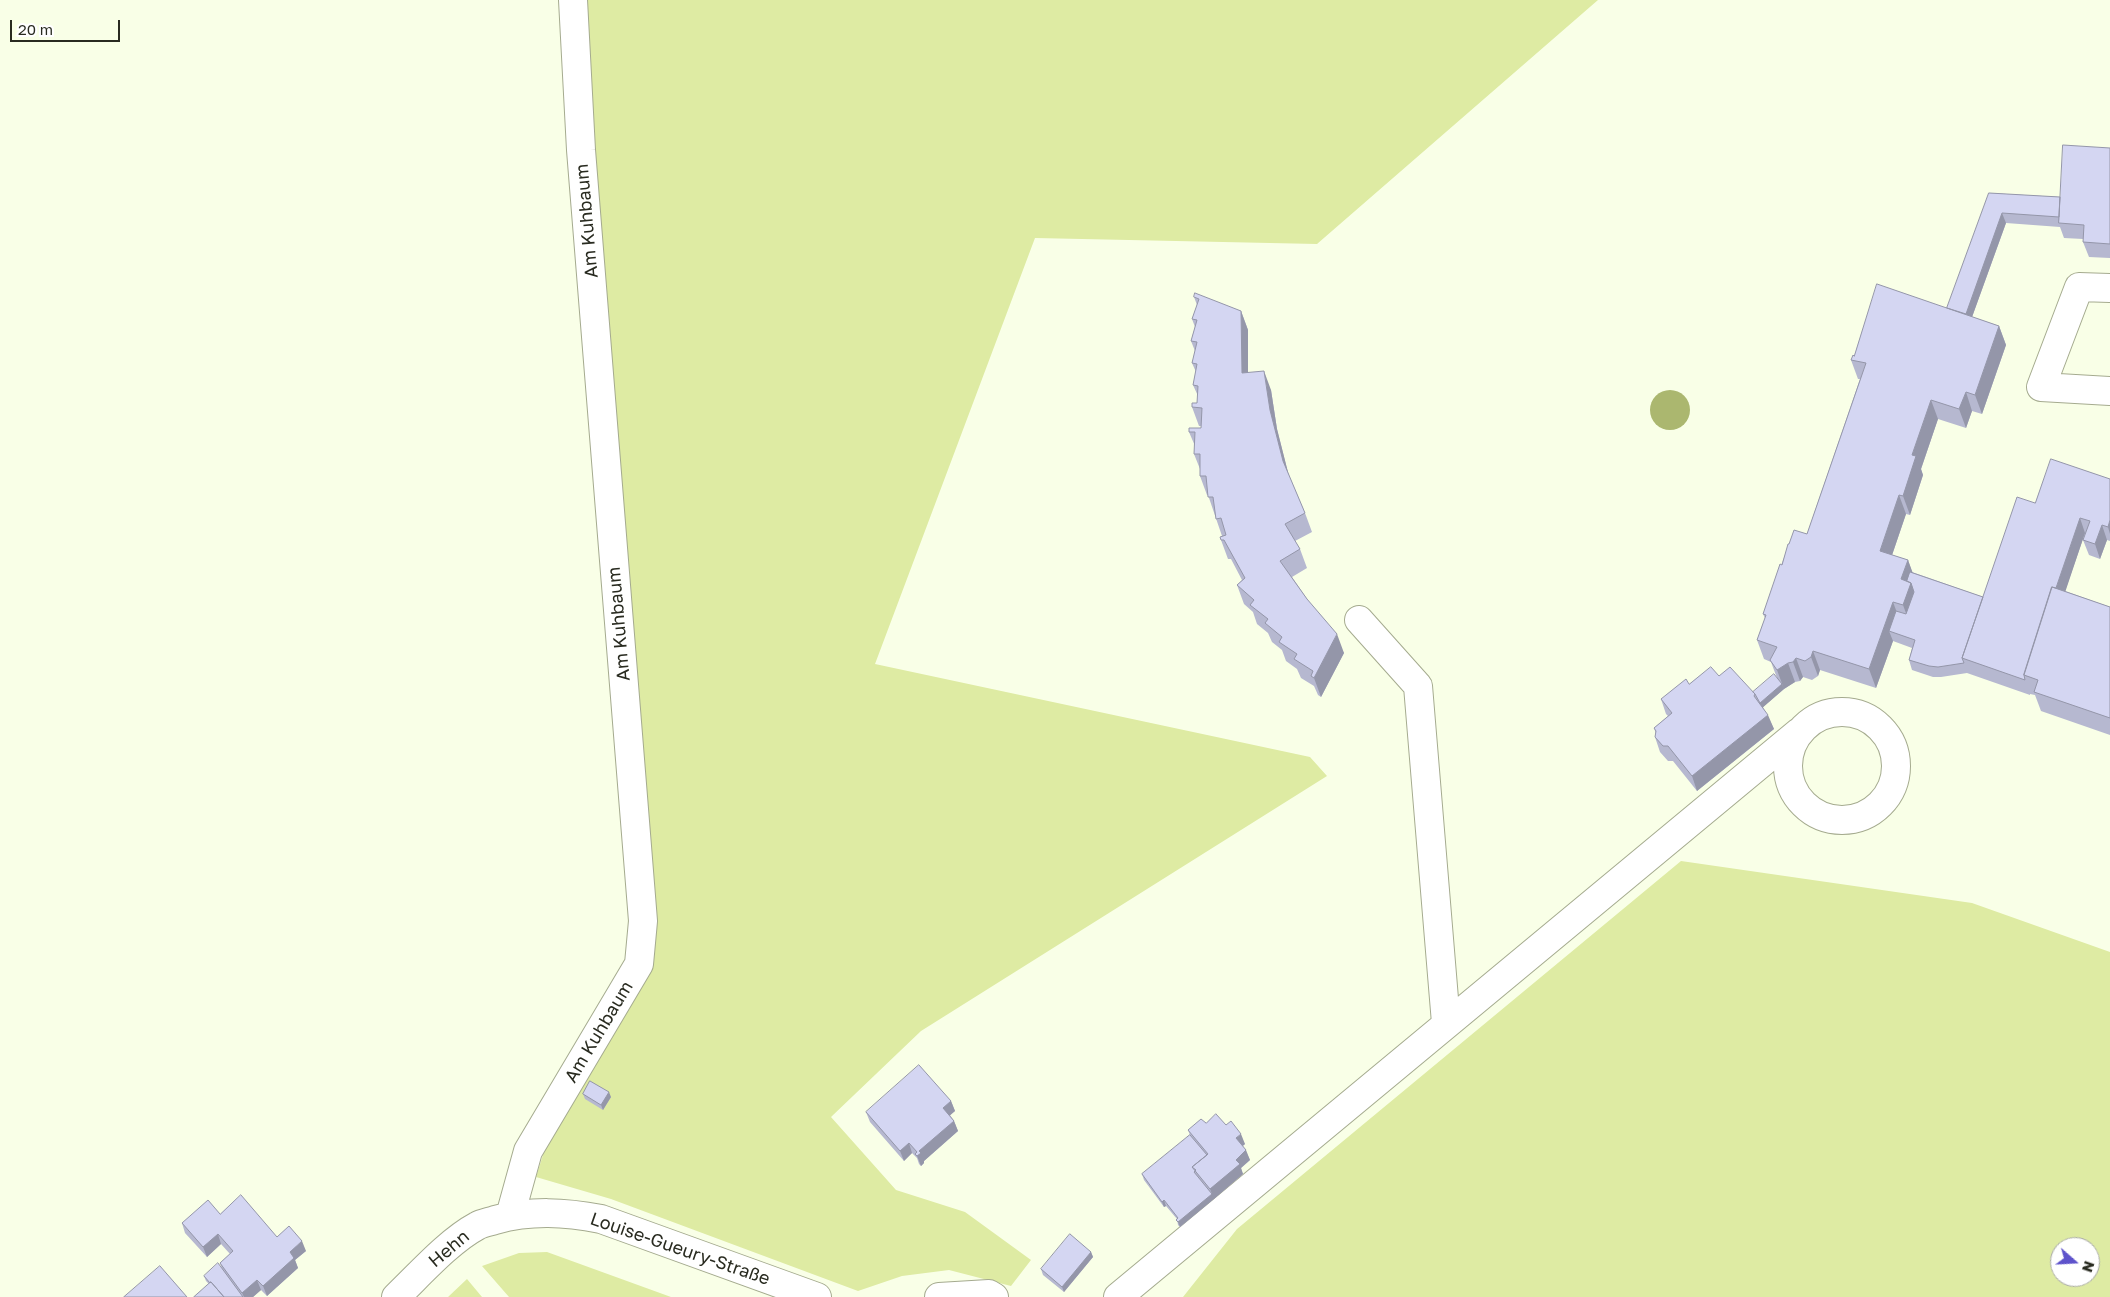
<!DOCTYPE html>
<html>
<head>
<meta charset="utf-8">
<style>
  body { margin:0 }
  #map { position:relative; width:2110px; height:1297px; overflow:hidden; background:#f9ffe7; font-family:"Golos Text",sans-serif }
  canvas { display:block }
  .north { position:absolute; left:2050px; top:1237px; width:50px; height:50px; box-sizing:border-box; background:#fff; border:1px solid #a9aaa6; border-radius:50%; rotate:109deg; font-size:14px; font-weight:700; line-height:20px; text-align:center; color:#292b20 }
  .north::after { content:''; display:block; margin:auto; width:18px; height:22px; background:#5e53cb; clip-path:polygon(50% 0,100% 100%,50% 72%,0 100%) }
  .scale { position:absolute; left:10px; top:20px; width:110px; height:22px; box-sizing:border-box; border:2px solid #292b20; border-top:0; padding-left:6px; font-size:15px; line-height:18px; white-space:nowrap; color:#292b20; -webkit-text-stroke:4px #fff; paint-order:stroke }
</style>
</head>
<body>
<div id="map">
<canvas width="2110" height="1297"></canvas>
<div class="north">N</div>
<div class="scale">20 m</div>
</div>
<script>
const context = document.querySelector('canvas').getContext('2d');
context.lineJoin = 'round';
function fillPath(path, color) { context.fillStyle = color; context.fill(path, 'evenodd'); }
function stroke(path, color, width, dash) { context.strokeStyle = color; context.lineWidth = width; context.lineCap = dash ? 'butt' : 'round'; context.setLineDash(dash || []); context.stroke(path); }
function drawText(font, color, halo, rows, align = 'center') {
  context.font = font + ' "Golos Text",sans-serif'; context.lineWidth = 4; context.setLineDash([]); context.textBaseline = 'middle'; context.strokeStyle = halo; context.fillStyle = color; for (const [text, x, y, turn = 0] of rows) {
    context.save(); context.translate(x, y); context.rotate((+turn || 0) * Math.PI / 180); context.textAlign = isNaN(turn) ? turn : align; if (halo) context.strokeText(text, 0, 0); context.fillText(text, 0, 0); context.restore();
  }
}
fillPath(new Path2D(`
  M 585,0 L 1598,0 L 1317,244 L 1035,238 L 875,664 L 1310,757 L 1327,776 L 921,1031 L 831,1117 L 896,1190 L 965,1212 L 1031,1260 L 1011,1286 L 949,1270 L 902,1276 L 858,1291 L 611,1199 L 536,1177 L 549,1136 L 647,963 L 606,375 Z
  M 1681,861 L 1972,903 L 2110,952 L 2110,1297 L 1183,1297 L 1237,1229 ZM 2060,1247 L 2090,1247 L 2090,1277 L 2060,1277 Z
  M 547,1252 L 671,1297 L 509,1297 L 482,1266 L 519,1253 Z
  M 467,1279 L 482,1297 L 448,1297 Z`), '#deeba3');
fillPath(new Path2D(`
  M1650 410a20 20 0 1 1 40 0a20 20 0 1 1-40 0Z`), '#abb76f');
const minor = new Path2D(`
  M 2110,288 L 2079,287 L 2041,387 L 2110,391
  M 1359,620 L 1418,686 L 1446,1023
  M1788 766a54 54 0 1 1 108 0a54 54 0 1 1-108 0Z
  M 510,1216 L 528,1151 L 639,964 L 643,921 L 581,150 L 573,0
  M 396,1297 C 419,1275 449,1241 477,1226 C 482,1223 489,1222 495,1220 C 531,1210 565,1212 601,1219 L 817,1297
  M 939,1297 L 989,1294 L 994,1297
  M 1118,1297 L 1799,732`);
stroke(minor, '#a5ab8f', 30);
stroke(minor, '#fff', 28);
fillPath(new Path2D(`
  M 2110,148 L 2110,258 L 2089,257 L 2083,242 L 2083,239 L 2064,238 L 2060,227 L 2006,223 L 1972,317 L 1999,326 L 2006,345 L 1982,414 L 1972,411 L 1966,428 L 1938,419 L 1921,469 L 1923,475 L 1910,515 L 1906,514 L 1892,555 L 1908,560 L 1912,572 L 1983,597 L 2035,503 L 2110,479 L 2110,541 L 2107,540 L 2100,559 L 2089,555 L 2083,540 L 2085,533 L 2065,591 L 2110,607 L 2110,735 L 2041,711 L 2035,695 L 2030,694 L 2030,695 L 1967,673 L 1941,677 L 1933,677 L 1912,670 L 1909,660 L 1912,648 L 1893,641 L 1876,688 L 1820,670 L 1818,676 L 1812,680 L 1803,677 L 1800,681 L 1795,682 L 1784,689 L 1763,707 L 1774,729 L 1697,791 L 1673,761 L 1668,761 L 1660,752 L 1655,737 L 1656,734 L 1654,728 L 1668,716 L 1666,714 L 1661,699 L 1689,684 L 1719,676 L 1753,692 L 1777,678 L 1771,662 L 1764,659 L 1757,640 L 1765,618 L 1763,614 L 1789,544 L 1807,534 L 1860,379 L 1858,379 L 1851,360 L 1854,356 L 1947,308 L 1989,193 L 2060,197 Z
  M 1194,297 L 1241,311 L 1248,330 L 1248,372 L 1271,390 L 1277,429 L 1288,473 L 1305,513 L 1312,532 L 1295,541 L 1300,549 L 1307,568 L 1292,577 L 1344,653 L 1321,697 L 1318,695 L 1314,686 L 1301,678 L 1297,669 L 1286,661 L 1282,650 L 1272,642 L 1268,633 L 1257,624 L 1253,612 L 1244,604 L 1237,585 L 1242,580 L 1231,559 L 1228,559 L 1221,540 L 1222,536 L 1208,495 L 1207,495 L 1200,476 L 1200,469 L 1194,454 L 1195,446 L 1189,432 L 1201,428 L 1201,426 L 1199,426 L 1192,407 L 1197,403 L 1198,396 L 1193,385 L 1196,372 L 1192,363 L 1195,351 L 1191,341 L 1195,327 L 1192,319 L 1197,305 Z
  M 583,1094 L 611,1097 L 603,1110 L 585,1099 Z
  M 951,1101 L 955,1111 L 950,1115 L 954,1121 L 958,1131 L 924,1161 L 924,1163 L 921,1166 L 919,1164 L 917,1158 L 912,1153 L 904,1161 L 870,1122 L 866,1112 Z
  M 1226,1125 L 1245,1144 L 1243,1146 L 1250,1160 L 1241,1168 L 1243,1174 L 1180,1227 L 1178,1225 L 1177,1219 L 1166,1206 L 1164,1207 L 1144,1180 L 1142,1174 L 1190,1135 L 1188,1130 Z
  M 220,1214 L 277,1237 L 306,1251 L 295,1260 L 298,1268 L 267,1296 L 261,1290 L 253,1297 L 194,1297 L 209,1284 L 206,1281 L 204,1276 L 222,1269 L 220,1263 L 230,1254 L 221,1244 L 207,1257 L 185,1233 L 182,1223 Z
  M 1091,1252 L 1093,1257 L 1064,1292 L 1043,1275 L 1041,1269 Z`), '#b6b8d0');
fillPath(new Path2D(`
  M 2002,213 L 2006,223 L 1967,331 L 1963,321 Z
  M 1241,311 L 1248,330 L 1248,392 L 1242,373 Z
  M 1999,326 L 2006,345 L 1982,414 L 1975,395 Z
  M 1264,371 L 1271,390 L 1277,429 L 1290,480 L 1283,461 L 1270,410 Z
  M 1966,392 L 1972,411 L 1966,428 L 1959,409 Z
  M 1931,400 L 1938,419 L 1921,469 L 1923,475 L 1910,515 L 1903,496 L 1912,455 Z
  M 1899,495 L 1906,514 L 1887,570 L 1880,551 Z
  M 2080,518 L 2085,533 L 2036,679 L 2026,676 Z
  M 2110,520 L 2110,534 L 2108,527 Z
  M 2102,525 L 2107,540 L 2100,559 L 2095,544 Z
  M 1908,560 L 1915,579 L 1918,602 L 1910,624 L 1903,605 L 1901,579 Z
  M 1893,602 L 1900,621 L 1889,631 L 1893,641 L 1876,688 L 1869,669 Z
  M 1337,634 L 1344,653 L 1321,697 L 1314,678 Z
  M 1813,651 L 1820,670 L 1818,676 L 1811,657 Z
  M 1796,658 L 1803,677 L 1800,681 L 1793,662 Z
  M 1788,663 L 1795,682 L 1784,689 L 1777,670 Z
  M 1782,684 L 1784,689 L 1761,709 L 1759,704 Z
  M 1768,715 L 1774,729 L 1697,791 L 1692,776 Z
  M 609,1092 L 611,1097 L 603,1110 L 601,1105 Z
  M 951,1101 L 955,1111 L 947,1118 L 943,1108 Z
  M 954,1121 L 958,1131 L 924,1161 L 924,1163 L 921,1166 L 917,1156 L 919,1151 Z
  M 1241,1134 L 1245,1144 L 1240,1148 L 1236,1138 Z
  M 909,1143 L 912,1153 L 904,1161 L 900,1151 Z
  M 1246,1150 L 1250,1160 L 1241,1168 L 1243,1174 L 1214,1199 L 1210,1189 L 1236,1160 Z
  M 1212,1194 L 1214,1199 L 1180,1227 L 1178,1222 Z
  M 1164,1200 L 1166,1206 L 1164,1207 L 1162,1202 Z
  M 218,1234 L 221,1244 L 207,1257 L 203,1247 Z
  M 302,1241 L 306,1251 L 295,1260 L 298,1268 L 267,1296 L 263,1286 L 290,1252 Z
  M 1091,1252 L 1093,1257 L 1064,1292 L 1062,1287 Z
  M 257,1280 L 261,1290 L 253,1297 L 244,1297 L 242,1293 Z`), '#9496a9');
const building = new Path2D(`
  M 2063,145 L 2110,148 L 2110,244 L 2083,242 L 2084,225 L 2059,223 Z
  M 1989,193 L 2060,197 L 2059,217 L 2002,213 L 1966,314 L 1947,308 Z
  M 1877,284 L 1999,326 L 1975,395 L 1966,392 L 1959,409 L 1931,400 L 1912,455 L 1916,456 L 1903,496 L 1899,495 L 1880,551 L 1908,560 L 1901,579 L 1911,583 L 1903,605 L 1893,602 L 1869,669 L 1813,651 L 1811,657 L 1805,661 L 1796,658 L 1793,662 L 1788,663 L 1777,670 L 1770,660 L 1777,647 L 1757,640 L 1766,615 L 1763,614 L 1780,564 L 1782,565 L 1788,544 L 1789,544 L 1794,530 L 1807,534 L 1866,363 L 1851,360 L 1853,355 L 1854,356 Z
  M 1195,293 L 1241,311 L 1242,373 L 1264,371 L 1270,410 L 1283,461 L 1305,513 L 1285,524 L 1300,549 L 1280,561 L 1307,599 L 1337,634 L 1314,678 L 1311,676 L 1313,671 L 1294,659 L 1297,654 L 1279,642 L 1282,637 L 1265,623 L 1268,619 L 1250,605 L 1254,600 L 1237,585 L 1245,578 L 1224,540 L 1221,540 L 1220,537 L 1226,535 L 1221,518 L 1216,519 L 1213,497 L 1208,497 L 1206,476 L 1200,476 L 1200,454 L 1194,454 L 1195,432 L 1189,432 L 1189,428 L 1201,428 L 1202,408 L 1192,407 L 1192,403 L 1197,403 L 1198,386 L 1193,385 L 1197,364 L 1192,363 L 1197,342 L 1191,341 L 1197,320 L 1192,319 L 1199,299 L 1194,297 Z
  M 2051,459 L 2110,479 L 2110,520 L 2108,527 L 2102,525 L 2095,544 L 2083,540 L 2090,521 L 2080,518 L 2056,588 L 2052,587 L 2024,675 L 2025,680 L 1962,658 L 2017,497 L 2035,503 Z
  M 1910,572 L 1983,597 L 1962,658 L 1964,663 L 1938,667 L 1929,666 L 1909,660 L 1915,640 L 1889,631 L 1896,611 L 1906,614 L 1914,592 L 1911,583 L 1907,581 Z
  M 2052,587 L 2110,607 L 2110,718 L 2034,692 L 2038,680 L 2024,675 Z
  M 1711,667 L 1719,676 L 1730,667 L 1755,694 L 1754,696 L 1768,715 L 1692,776 L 1668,746 L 1663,746 L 1655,737 L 1656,731 L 1654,728 L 1672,713 L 1661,699 L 1686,679 L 1689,684 Z
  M 1774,674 L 1782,684 L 1760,703 L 1755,694 L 1753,692 Z
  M 919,1065 L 951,1101 L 943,1108 L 954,1121 L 919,1151 L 921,1153 L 917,1156 L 915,1154 L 917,1152 L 909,1143 L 900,1151 L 866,1112 Z
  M 590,1081 L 609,1092 L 601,1105 L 583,1094 Z
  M 1216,1114 L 1226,1125 L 1231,1121 L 1241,1134 L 1236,1138 L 1246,1150 L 1236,1160 L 1240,1164 L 1210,1189 L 1192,1167 L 1208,1154 L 1188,1130 L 1201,1119 L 1206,1123 Z
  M 1190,1135 L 1207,1155 L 1192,1167 L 1196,1170 L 1194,1172 L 1212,1194 L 1178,1222 L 1176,1220 L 1178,1218 L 1164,1200 L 1162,1202 L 1142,1174 Z
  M 241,1195 L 277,1237 L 289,1226 L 302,1241 L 290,1252 L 294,1258 L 263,1286 L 257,1280 L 242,1293 L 220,1263 L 233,1251 L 218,1234 L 203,1247 L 182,1223 L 208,1200 L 220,1214 Z
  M 1070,1234 L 1091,1252 L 1062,1287 L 1041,1269 Z
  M 218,1263 L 243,1297 L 224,1297 L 211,1282 L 210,1283 L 204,1276 Z
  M 160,1266 L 187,1297 L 124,1297 Z
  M 211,1282 L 224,1297 L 194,1297 Z`);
fillPath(building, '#d4d6f2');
stroke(building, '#9496a9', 1);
drawText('18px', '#292b20', '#fff', [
  ["Am Kuhbaum",587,221,-95],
  ["Am Kuhbaum",619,624,-95],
  ["Am Kuhbaum",599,1032,-59],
  ["Hehn",449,1249,-40],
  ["Louise-Gueury-Straße",680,1249,19]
]);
</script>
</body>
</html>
